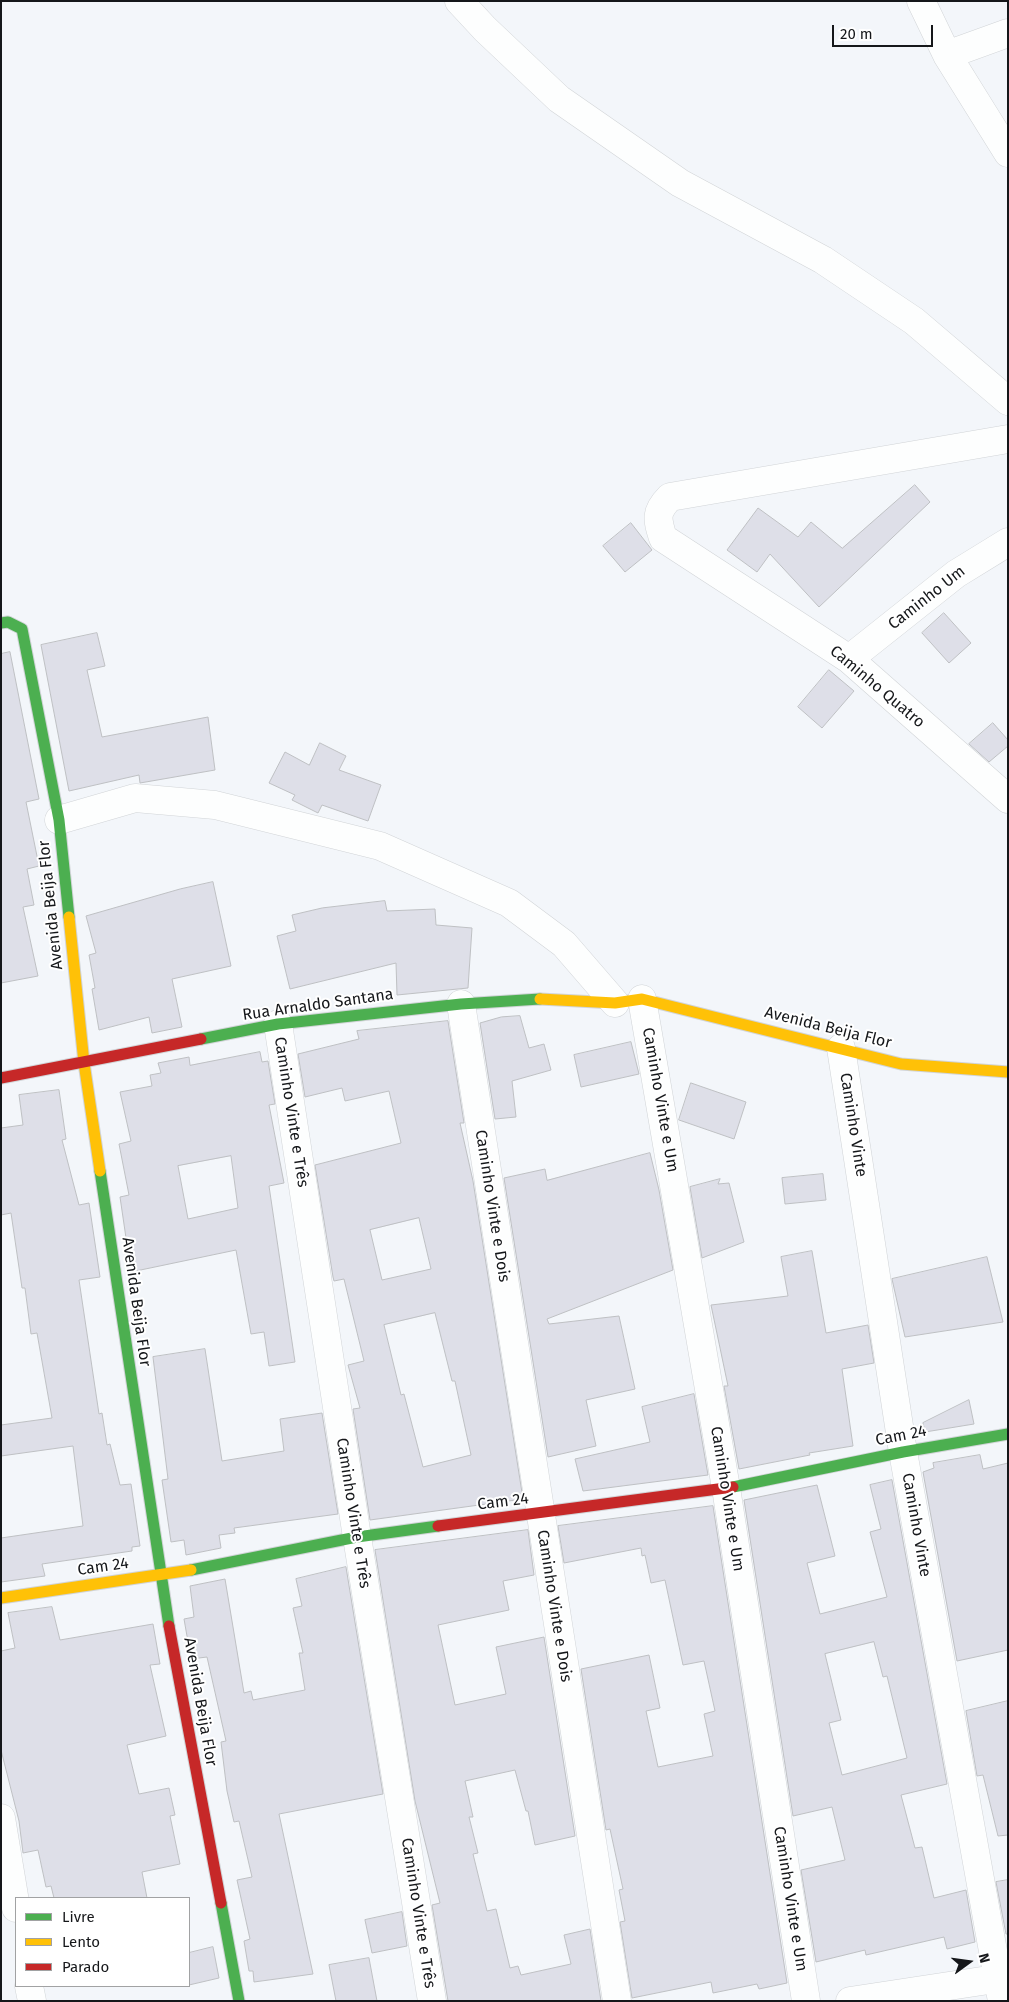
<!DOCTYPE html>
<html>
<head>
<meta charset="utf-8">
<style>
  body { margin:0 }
  #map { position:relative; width:1009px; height:2002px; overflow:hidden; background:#f3f6fa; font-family:"Fira Sans",sans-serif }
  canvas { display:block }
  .frame { position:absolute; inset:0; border:2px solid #15171a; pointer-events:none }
  .legend { position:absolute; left:15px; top:1897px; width:175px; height:90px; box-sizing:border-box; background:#fff; border:1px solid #a1a2a3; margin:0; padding:6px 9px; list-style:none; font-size:15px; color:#15171a }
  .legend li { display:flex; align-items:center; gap:10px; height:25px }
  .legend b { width:25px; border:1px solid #a1a2a3 }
  .north { position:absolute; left:944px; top:1937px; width:50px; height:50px; -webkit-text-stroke:4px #fff; paint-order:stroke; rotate:76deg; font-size:14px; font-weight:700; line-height:20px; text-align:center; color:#15171a }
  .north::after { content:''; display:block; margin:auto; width:18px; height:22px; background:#15171a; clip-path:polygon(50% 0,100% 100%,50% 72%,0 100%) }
  .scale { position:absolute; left:832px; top:25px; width:101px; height:22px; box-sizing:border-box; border:2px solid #15171a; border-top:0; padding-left:6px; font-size:15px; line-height:18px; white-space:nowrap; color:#15171a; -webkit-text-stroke:4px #fff; paint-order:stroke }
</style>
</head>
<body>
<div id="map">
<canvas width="1009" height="2002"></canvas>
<div class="frame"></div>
<ul class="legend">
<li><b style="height:6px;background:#4caf50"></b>Livre</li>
<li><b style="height:6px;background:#ffc107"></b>Lento</li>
<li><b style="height:6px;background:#c62828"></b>Parado</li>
</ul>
<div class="north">N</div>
<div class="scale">20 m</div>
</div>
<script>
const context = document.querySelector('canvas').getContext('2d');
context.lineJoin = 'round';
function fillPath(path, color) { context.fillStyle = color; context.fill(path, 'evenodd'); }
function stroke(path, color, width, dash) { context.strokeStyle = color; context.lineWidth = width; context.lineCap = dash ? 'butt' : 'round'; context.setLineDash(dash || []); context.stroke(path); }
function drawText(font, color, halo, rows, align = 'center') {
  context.font = font + ' "Fira Sans",sans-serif'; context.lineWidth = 4; context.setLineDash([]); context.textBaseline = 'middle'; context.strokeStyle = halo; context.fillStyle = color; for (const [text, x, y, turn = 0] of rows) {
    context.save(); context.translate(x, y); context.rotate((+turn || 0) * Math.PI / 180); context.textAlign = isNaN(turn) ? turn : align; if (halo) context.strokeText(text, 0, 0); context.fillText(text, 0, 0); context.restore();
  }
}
const building = new Path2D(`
  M 915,485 L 930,502 L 819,607 L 770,554 L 757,572 L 727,550 L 758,508 L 798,537 L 811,522 L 842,548 Z
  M 631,523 L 652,550 L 625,572 L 603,546 Z
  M 944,613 L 971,643 L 949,663 L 922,633 Z
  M 97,633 L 105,666 L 87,670 L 102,737 L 208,717 L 215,770 L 140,783 L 139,775 L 69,791 L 41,645 Z
  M 10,652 L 39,799 L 26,802 L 39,866 L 27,869 L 34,905 L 23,907 L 38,976 L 1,983 L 1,654 Z
  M 829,670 L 854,691 L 822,728 L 798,707 Z
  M 993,723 L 1008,740 L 1008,746 L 989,762 L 969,744 Z
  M 320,743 L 346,756 L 339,770 L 381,785 L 368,821 L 322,805 L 318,813 L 292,800 L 295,795 L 269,783 L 285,752 L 309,765 Z
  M 213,882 L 231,966 L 172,979 L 182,1027 L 152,1033 L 149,1017 L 99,1030 L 92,989 L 95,988 L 89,955 L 96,953 L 86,916 L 180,889 Z
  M 385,901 L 387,911 L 435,909 L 436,925 L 472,928 L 468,988 L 397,995 L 396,963 L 290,989 L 277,936 L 296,931 L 292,915 L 322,908 Z
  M 520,1016 L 529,1048 L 544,1044 L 551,1070 L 512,1081 L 516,1117 L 495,1119 L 480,1023 L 501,1017 Z
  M 448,1021 L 464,1123 L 460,1123 L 473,1181 L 523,1499 L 370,1520 L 353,1409 L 360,1408 L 348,1365 L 364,1361 L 344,1279 L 334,1281 L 333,1277 L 315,1165 L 401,1143 L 389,1091 L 345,1101 L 342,1088 L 305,1097 L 298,1054 L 359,1039 L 357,1031 ZM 419,1218 L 431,1269 L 382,1280 L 370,1230 ZM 435,1313 L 452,1381 L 455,1381 L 471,1455 L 423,1467 L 404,1394 L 401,1395 L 384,1325 Z
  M 631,1042 L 639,1074 L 581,1087 L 574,1055 Z
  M 260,1052 L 262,1062 L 268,1061 L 275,1104 L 269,1105 L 284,1183 L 269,1186 L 295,1362 L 269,1366 L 264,1332 L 251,1334 L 236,1250 L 131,1272 L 120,1197 L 129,1195 L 119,1144 L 131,1141 L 120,1092 L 152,1086 L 150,1075 L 161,1073 L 158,1063 L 189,1057 L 190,1065 ZM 231,1156 L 238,1208 L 188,1219 L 178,1166 Z
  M 691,1083 L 746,1102 L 734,1139 L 679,1120 Z
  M 59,1090 L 66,1139 L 62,1140 L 79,1205 L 89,1203 L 100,1277 L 79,1280 L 99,1414 L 102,1413 L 107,1445 L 110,1444 L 120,1485 L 131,1484 L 140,1546 L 132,1547 L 132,1551 L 42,1564 L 45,1576 L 1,1582 L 1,1538 L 83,1526 L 73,1446 L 1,1456 L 1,1425 L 52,1418 L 37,1333 L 31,1334 L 25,1288 L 22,1288 L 11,1213 L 1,1215 L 1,1128 L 23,1125 L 19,1095 Z
  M 650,1153 L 659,1190 L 673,1270 L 547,1319 L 549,1324 L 619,1316 L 635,1389 L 586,1400 L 596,1446 L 548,1457 L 504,1178 L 545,1169 L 547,1180 Z
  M 823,1174 L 826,1200 L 785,1204 L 782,1178 Z
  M 720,1179 L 718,1184 L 729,1183 L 744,1242 L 702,1258 L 690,1187 Z
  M 812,1251 L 826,1333 L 868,1325 L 874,1363 L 842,1369 L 853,1446 L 809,1453 L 810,1455 L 739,1469 L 724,1386 L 728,1386 L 711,1305 L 788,1296 L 781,1257 Z
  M 987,1257 L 1003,1322 L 905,1337 L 892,1279 Z
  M 205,1349 L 222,1461 L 284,1451 L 280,1419 L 322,1413 L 338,1514 L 234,1528 L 235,1533 L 219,1535 L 221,1548 L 186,1555 L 184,1540 L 171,1542 L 162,1480 L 168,1479 L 153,1357 Z
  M 694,1394 L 708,1475 L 583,1491 L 575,1459 L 650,1442 L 642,1407 Z
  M 969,1400 L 974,1424 L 925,1432 L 923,1423 Z
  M 980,1455 L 983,1469 L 1008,1463 L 1008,1650 L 957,1661 L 923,1472 L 934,1468 L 933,1463 Z
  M 892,1480 L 947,1784 L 901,1795 L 915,1848 L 922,1847 L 934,1898 L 966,1890 L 975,1942 L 947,1949 L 944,1937 L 866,1955 L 865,1950 L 816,1962 L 801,1870 L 845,1860 L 832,1807 L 793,1816 L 744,1500 L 817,1485 L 835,1556 L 807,1563 L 820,1614 L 887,1597 L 870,1532 L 881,1529 L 870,1485 ZM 874,1642 L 883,1677 L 887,1676 L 907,1758 L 842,1775 L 829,1723 L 841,1720 L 825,1654 Z
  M 713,1506 L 787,1983 L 759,1989 L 757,1984 L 713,1993 L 711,1982 L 632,1998 L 620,1922 L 625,1921 L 619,1890 L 623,1889 L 610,1829 L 606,1830 L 581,1669 L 649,1655 L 660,1708 L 646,1711 L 658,1767 L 713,1756 L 704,1714 L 715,1711 L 704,1661 L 683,1665 L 665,1580 L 651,1583 L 645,1555 L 642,1556 L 641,1548 L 564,1563 L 558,1526 Z
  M 528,1530 L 534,1575 L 503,1581 L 509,1610 L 438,1625 L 455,1705 L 506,1694 L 496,1647 L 544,1637 L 575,1836 L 535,1845 L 528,1811 L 526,1811 L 515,1770 L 465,1781 L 473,1817 L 469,1817 L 478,1853 L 473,1854 L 487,1911 L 496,1909 L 510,1968 L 518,1966 L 521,1975 L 571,1964 L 564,1935 L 590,1929 L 601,2001 L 448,2001 L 432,1905 L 440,1903 L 415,1801 L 375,1550 Z
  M 346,1567 L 383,1794 L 279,1814 L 313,1974 L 254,1982 L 253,1971 L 249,1971 L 244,1941 L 250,1939 L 237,1880 L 252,1877 L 239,1821 L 234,1822 L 227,1791 L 221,1742 L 226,1741 L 207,1657 L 191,1659 L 184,1619 L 194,1617 L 190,1586 L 225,1579 L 244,1693 L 251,1691 L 253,1700 L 305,1690 L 299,1653 L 303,1653 L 293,1608 L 302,1606 L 296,1579 Z
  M 52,1607 L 60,1640 L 153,1624 L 160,1664 L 150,1665 L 166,1736 L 127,1745 L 139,1794 L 169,1788 L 175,1815 L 170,1816 L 180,1864 L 142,1872 L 147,1898 L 54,1898 L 51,1886 L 46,1887 L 38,1850 L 23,1853 L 19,1821 L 1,1750 L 1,1651 L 15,1648 L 8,1613 Z
  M 1008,1701 L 1008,1835 L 998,1836 L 983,1775 L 977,1776 L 966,1711 Z
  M 1008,1880 L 1008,1934 L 1006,1934 L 996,1882 Z
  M 402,1912 L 407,1946 L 372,1953 L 365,1920 Z
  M 213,1947 L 219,1978 L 189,1985 L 189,1953 Z
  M 369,1958 L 377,2001 L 336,2001 L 329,1965 Z`);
fillPath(building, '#dedfe8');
stroke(building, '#bec0c3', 1);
const street = new Path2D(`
  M 459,1 L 485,29 L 559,99 L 680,183 L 823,260 L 914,321 L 1008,401
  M 921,1 L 947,55 L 1008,153
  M 947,55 L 1008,33
  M 1008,439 L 670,497 C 655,512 657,519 663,538 L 849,659 L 1008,799
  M 849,659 L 956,574 L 1008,542
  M 59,820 L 135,798 L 215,805 L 380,846 L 509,903 L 564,944 L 615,1003
  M 642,999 L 726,1488 L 806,2001
  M 461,1004 L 617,2001
  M 278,1024 L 357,1537 L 432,2001
  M 841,1048 L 903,1452 L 1002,2001
  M 1,1818 L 16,1908
  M 29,1986 L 32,2001
  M 850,2001 L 1008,1977`);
const fast = new Path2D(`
  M 1,623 L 8,622 L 22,629 L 59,820 L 69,917
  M 201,1039 L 278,1024 L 461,1004 L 540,999
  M 100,1171 L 169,1626
  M 733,1487 L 903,1452 L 1008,1434
  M 191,1570 L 357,1537 L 438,1526
  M 221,1903 L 239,2001`);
const slow = new Path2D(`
  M 69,917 L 84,1063 L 100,1171
  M 540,999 L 615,1003 L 642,999 L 901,1064 L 1008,1072
  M 1,1598 L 191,1570`);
const jam = new Path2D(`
  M 1,1078 L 201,1039
  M 438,1526 L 733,1487
  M 169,1626 L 221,1903`);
stroke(street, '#d1d4d7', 29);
stroke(fast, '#d1d4d7', 13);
stroke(slow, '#d1d4d7', 13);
stroke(jam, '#d1d4d7', 13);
stroke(street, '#fdfefe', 28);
stroke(fast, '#4caf50', 11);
stroke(slow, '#ffc107', 11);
stroke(jam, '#c62828', 11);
drawText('16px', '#15171a', '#fff', [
  ["Caminho Um",927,598,-38],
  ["Caminho Quatro",877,687,40],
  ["Avenida Beija Flor",51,905,-96],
  ["Rua Arnaldo Santana",318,1005,-8],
  ["Avenida Beija Flor",828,1028,14],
  ["Caminho Vinte e Um",660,1100,80],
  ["Caminho Vinte e Três",291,1112,81],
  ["Caminho Vinte",853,1125,81],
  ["Caminho Vinte e Dois",492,1206,81],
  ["Avenida Beija Flor",136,1302,82],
  ["Cam 24",901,1436,-11],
  ["Caminho Vinte e Um",727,1499,81],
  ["Cam 24",503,1502,-7],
  ["Caminho Vinte e Três",353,1513,81],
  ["Caminho Vinte",916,1525,80],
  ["Cam 24",103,1567,-8],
  ["Caminho Vinte e Dois",554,1606,81],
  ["Avenida Beija Flor",200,1702,80],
  ["Caminho Vinte e Um",790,1899,81],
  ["Caminho Vinte e Três",418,1913,81]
]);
</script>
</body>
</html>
